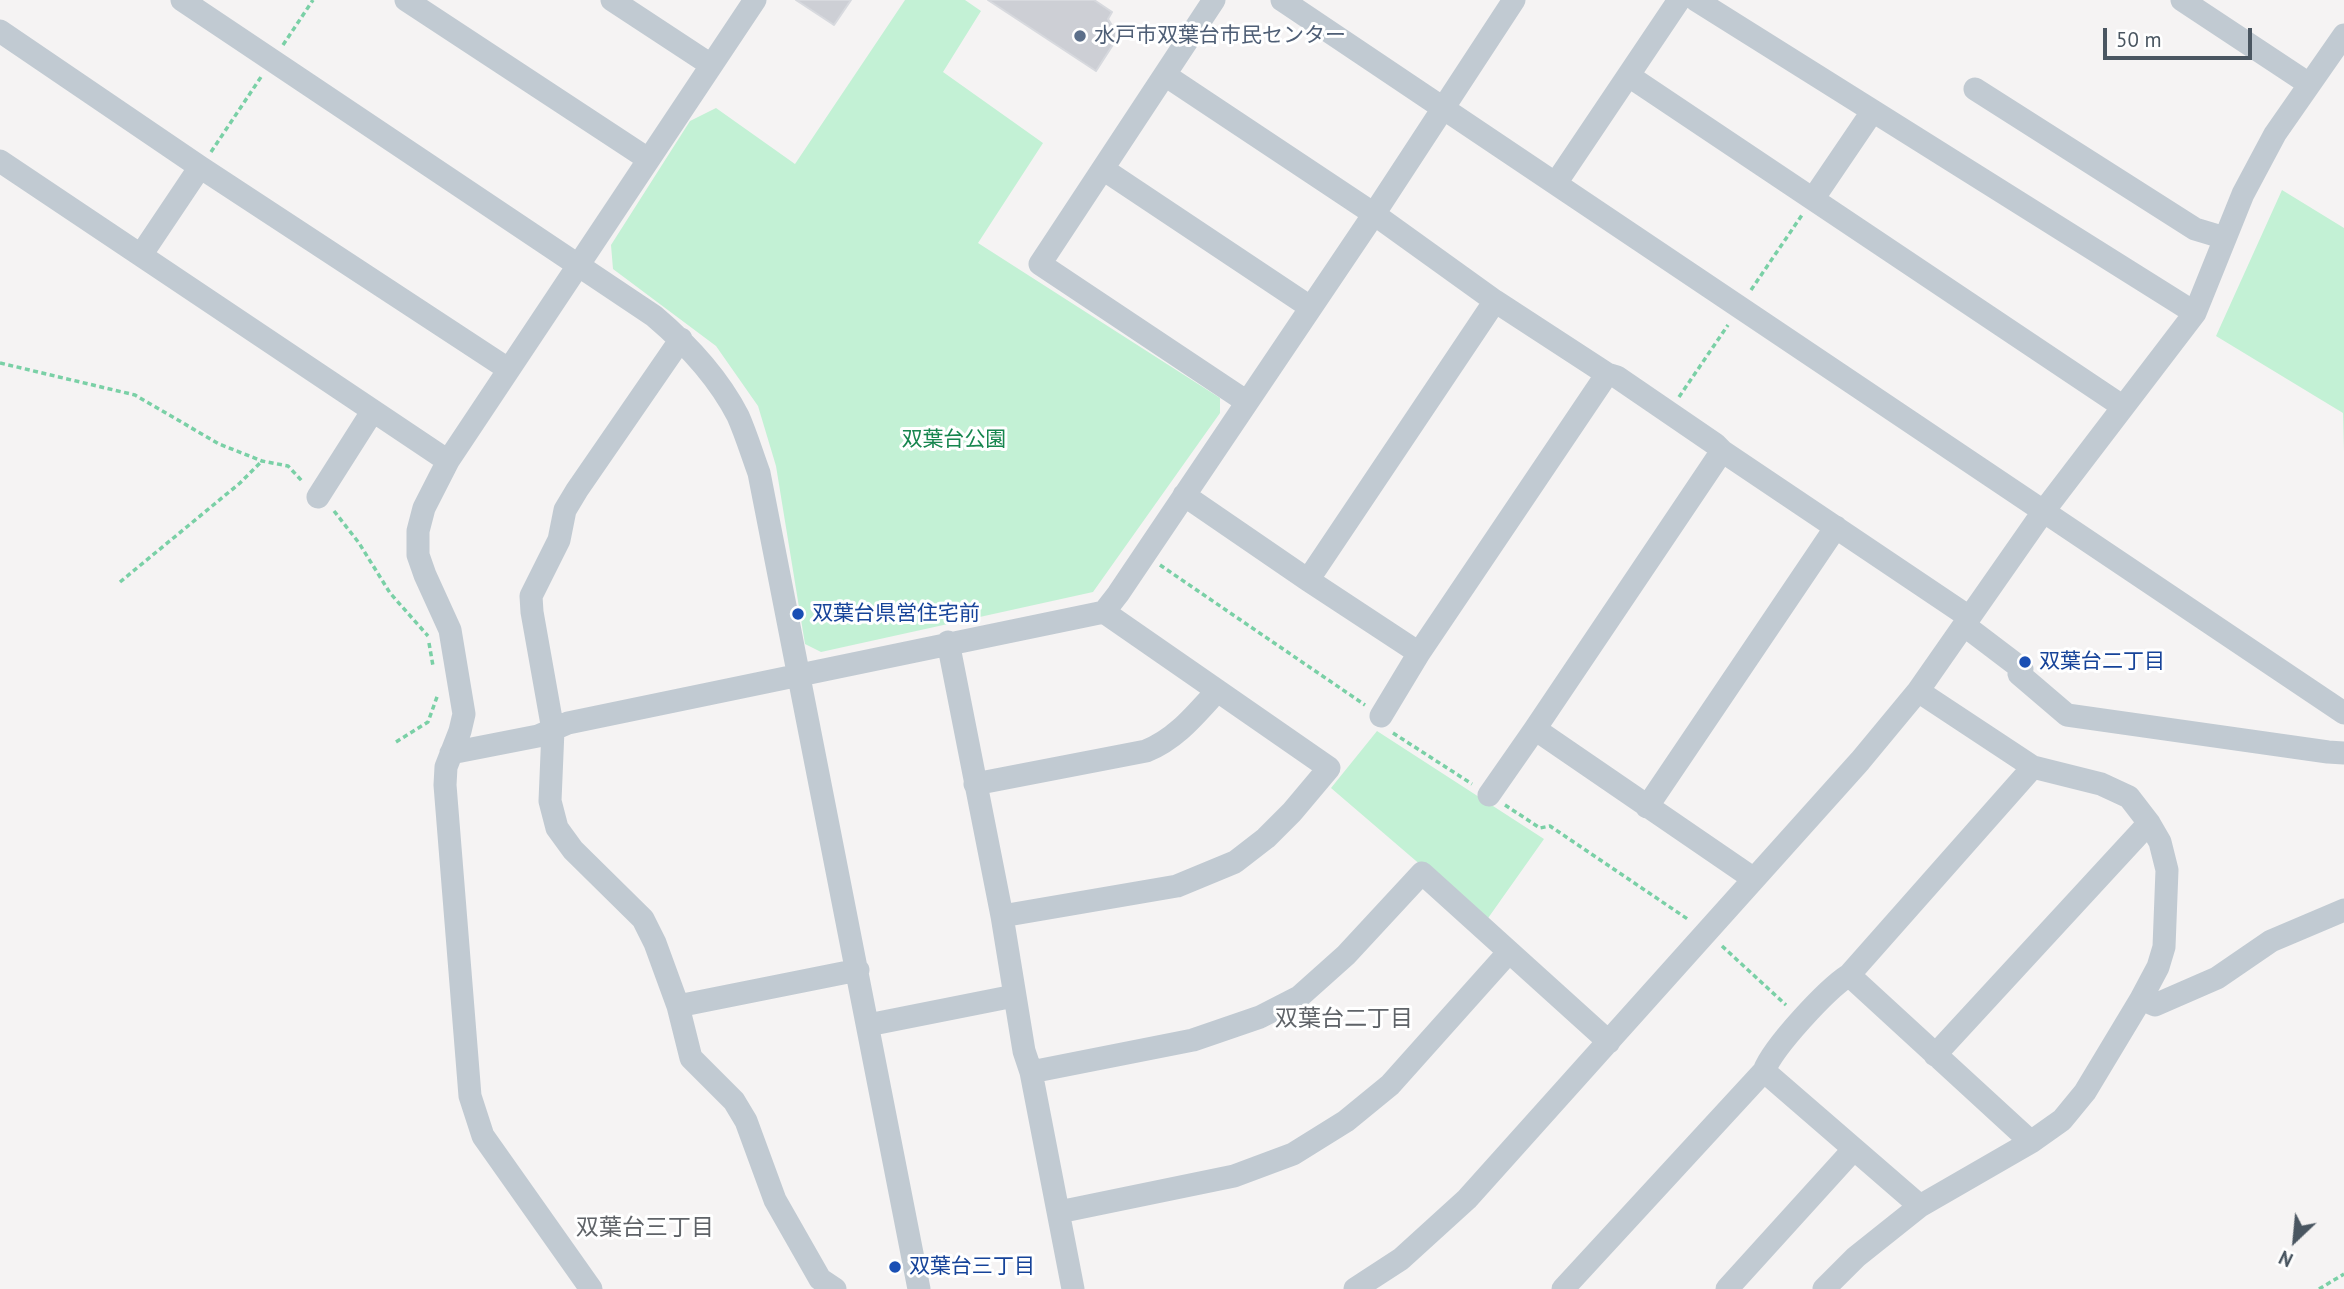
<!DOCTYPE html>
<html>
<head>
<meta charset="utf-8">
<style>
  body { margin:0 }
  #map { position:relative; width:2344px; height:1289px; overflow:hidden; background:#f5f3f3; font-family:"PT Sans",sans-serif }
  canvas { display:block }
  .north { position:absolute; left:2260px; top:1205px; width:70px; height:70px; -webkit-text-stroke:5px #fff; paint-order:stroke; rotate:206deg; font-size:19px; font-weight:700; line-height:28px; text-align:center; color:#4a5661 }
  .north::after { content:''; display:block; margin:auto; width:24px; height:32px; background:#4a5661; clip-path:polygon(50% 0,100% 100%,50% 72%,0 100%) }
  .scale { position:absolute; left:2103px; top:28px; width:149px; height:32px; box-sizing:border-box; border:4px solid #4a5661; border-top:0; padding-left:9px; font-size:21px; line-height:24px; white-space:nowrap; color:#4a5661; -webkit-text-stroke:5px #fff; paint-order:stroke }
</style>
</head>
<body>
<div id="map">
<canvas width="2344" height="1289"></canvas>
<div class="north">N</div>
<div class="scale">50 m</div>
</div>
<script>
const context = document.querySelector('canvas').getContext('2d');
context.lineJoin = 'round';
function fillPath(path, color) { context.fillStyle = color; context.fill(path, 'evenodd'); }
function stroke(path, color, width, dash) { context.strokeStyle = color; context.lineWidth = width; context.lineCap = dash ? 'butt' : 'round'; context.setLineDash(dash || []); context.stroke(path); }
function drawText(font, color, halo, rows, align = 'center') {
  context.font = font + ' "PT Sans","Noto Sans JP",sans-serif'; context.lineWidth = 6; context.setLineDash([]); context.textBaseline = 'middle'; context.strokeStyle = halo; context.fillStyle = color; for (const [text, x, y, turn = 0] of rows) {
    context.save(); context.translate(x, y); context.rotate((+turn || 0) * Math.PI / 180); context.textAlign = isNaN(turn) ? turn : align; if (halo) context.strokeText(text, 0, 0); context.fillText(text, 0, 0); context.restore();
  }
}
fillPath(new Path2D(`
  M 905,0 L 965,0 L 981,11 L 943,72 L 1043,143 L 978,243 L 1220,398 L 1220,413 L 1093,592 L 821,652 L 805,644 L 776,466 L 758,406 L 716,346 L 613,269 L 611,245 L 690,121 L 716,108 L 795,164 Z
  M 2282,190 L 2344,228 L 2344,452 L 2343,413 L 2216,336 Z
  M 1377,731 L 1544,839 L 1486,921 L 1331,788 Z`), '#c3f1d5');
const building = new Path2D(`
  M 796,0 L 851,0 L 834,25 Z
  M 988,0 L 1094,0 L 1112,12 L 1108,19 L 1116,32 L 1116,40 L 1096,71 Z`);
fillPath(building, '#cdcfd5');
stroke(building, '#d7d9de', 2);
stroke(new Path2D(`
  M 283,45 L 313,0
  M 211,152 L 261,77
  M 1751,290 L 1802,215
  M 0,363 L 135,395 L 219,444 L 262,461 L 288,466 L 303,482
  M 1679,397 L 1728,325
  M 334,511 L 359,543 L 390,593 L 428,636
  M 1160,565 L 1365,705
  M 120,582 L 240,483 L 262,461
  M 429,643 L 433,666
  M 1393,733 L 1472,784
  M 396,742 L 428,722 L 438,694
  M 1505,805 L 1540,828 L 1550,826 L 1689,920
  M 1722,946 L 1786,1005
  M 2319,1289 L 2344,1274`), '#7ad0a6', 3.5, [5, 3.5]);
stroke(new Path2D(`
  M 182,0 L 654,316 C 687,344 718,377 738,416 C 746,434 752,454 759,473 L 919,1289
  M 406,0 L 648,159
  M 612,0 L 711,65
  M 1214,0 L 1040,264 L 1247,402
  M 1282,0 L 2344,713
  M 1696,0 L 2195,313
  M 2182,0 L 2309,84
  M 0,31 L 200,167 L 508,369
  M 1165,75 L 1374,214 L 1495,301 L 1607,374 L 1617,377 L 1715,444 L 1722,451 L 1969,617
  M 1629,76 L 2122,406
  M 1975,89 L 2195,229 L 2225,238
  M 0,161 L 448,461
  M 1103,169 L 1310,307
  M 1556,183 L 1679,0
  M 1813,199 L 1872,112
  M 141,255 L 200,167
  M 681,339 L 577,490 L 565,510 L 559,540 L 531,596 L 532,612 L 553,730 L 550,801 L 557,828 L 573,850 L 643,919 L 655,943 L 678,1006 L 691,1058 L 734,1101 L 746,1121 L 775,1200 L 820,1279 L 835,1289
  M 1184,495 L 1308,580 L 1419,653 L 1607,374
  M 318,497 L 372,412
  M 1308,580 L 1495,301
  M 1964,625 L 2022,669 L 2019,674 L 2067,715 L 2328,752 L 2344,753
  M 948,642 L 1002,916 L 1024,1051 L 1031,1072 L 1073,1289
  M 1381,716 L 1419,653
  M 1535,729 L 1754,879
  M 451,753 L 538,736 L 568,723 L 1104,612 L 1118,594 L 1374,214 L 1514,0
  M 975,784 L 1146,751 C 1176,739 1195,715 1217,691
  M 1489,795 L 1535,729 L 1722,451
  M 1647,807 L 1836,527
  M 1002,916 L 1177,886 L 1235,862 L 1266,838 L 1292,812 L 1329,768 L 1104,612
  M 2141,999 L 2155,1005 L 2217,978 L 2271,941 L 2344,910
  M 678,1006 L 858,970
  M 868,1025 L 1014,996
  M 1935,1055 L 2149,823
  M 1764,1071 L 1920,1206
  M 1031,1072 L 1193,1040 L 1260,1017 L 1299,997 L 1346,955 L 1422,873 L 1609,1042
  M 2031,1142 L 1849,975 L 2033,767
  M 1059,1212 L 1234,1176 L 1293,1154 L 1346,1121 L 1390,1085 L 1508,953
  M 591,1289 L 483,1136 L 470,1096 L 445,785 L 446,767 L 460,731 L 464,714 L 450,630 L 425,575 L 418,555 L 418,531 L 424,508 L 448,461 L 755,0
  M 1355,1289 L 1401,1259 L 1467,1199 L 1860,761 L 1918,691 L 2043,512 L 2195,313 L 2243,194 L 2275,134 L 2344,35
  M 1563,1289 L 1764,1071 C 1773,1047 1827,989 1849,975
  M 1727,1289 L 1854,1149
  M 1824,1289 L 1856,1257 L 1920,1206 L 2031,1142 L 2062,1120 L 2085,1092 L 2141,999 L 2158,967 L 2164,947 L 2167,870 L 2160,842 L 2149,823 L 2129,797 L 2101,784 L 2033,767 L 1918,691`), '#c1cad2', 23);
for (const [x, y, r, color] of [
  [1080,36,7,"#5c6f8a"],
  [798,614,7,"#1a4fb4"],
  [2025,662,7,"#1a4fb4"],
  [895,1267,7,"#1a4fb4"]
]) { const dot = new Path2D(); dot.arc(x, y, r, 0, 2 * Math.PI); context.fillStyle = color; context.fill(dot); stroke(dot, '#fff', 2.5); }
drawText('21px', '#4e5e75', '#fff', [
  ["水戸市双葉台市民センター",1094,36]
], 'left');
drawText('21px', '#17864f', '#fff', [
  ["双葉台公園",954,440]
]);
drawText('21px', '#164399', '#fff', [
  ["双葉台県営住宅前",812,614],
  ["双葉台二丁目",2039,662],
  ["双葉台三丁目",909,1267]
], 'left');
drawText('23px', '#5f6368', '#fff', [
  ["双葉台二丁目",1344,1019],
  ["双葉台三丁目",645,1228]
]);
</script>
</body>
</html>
